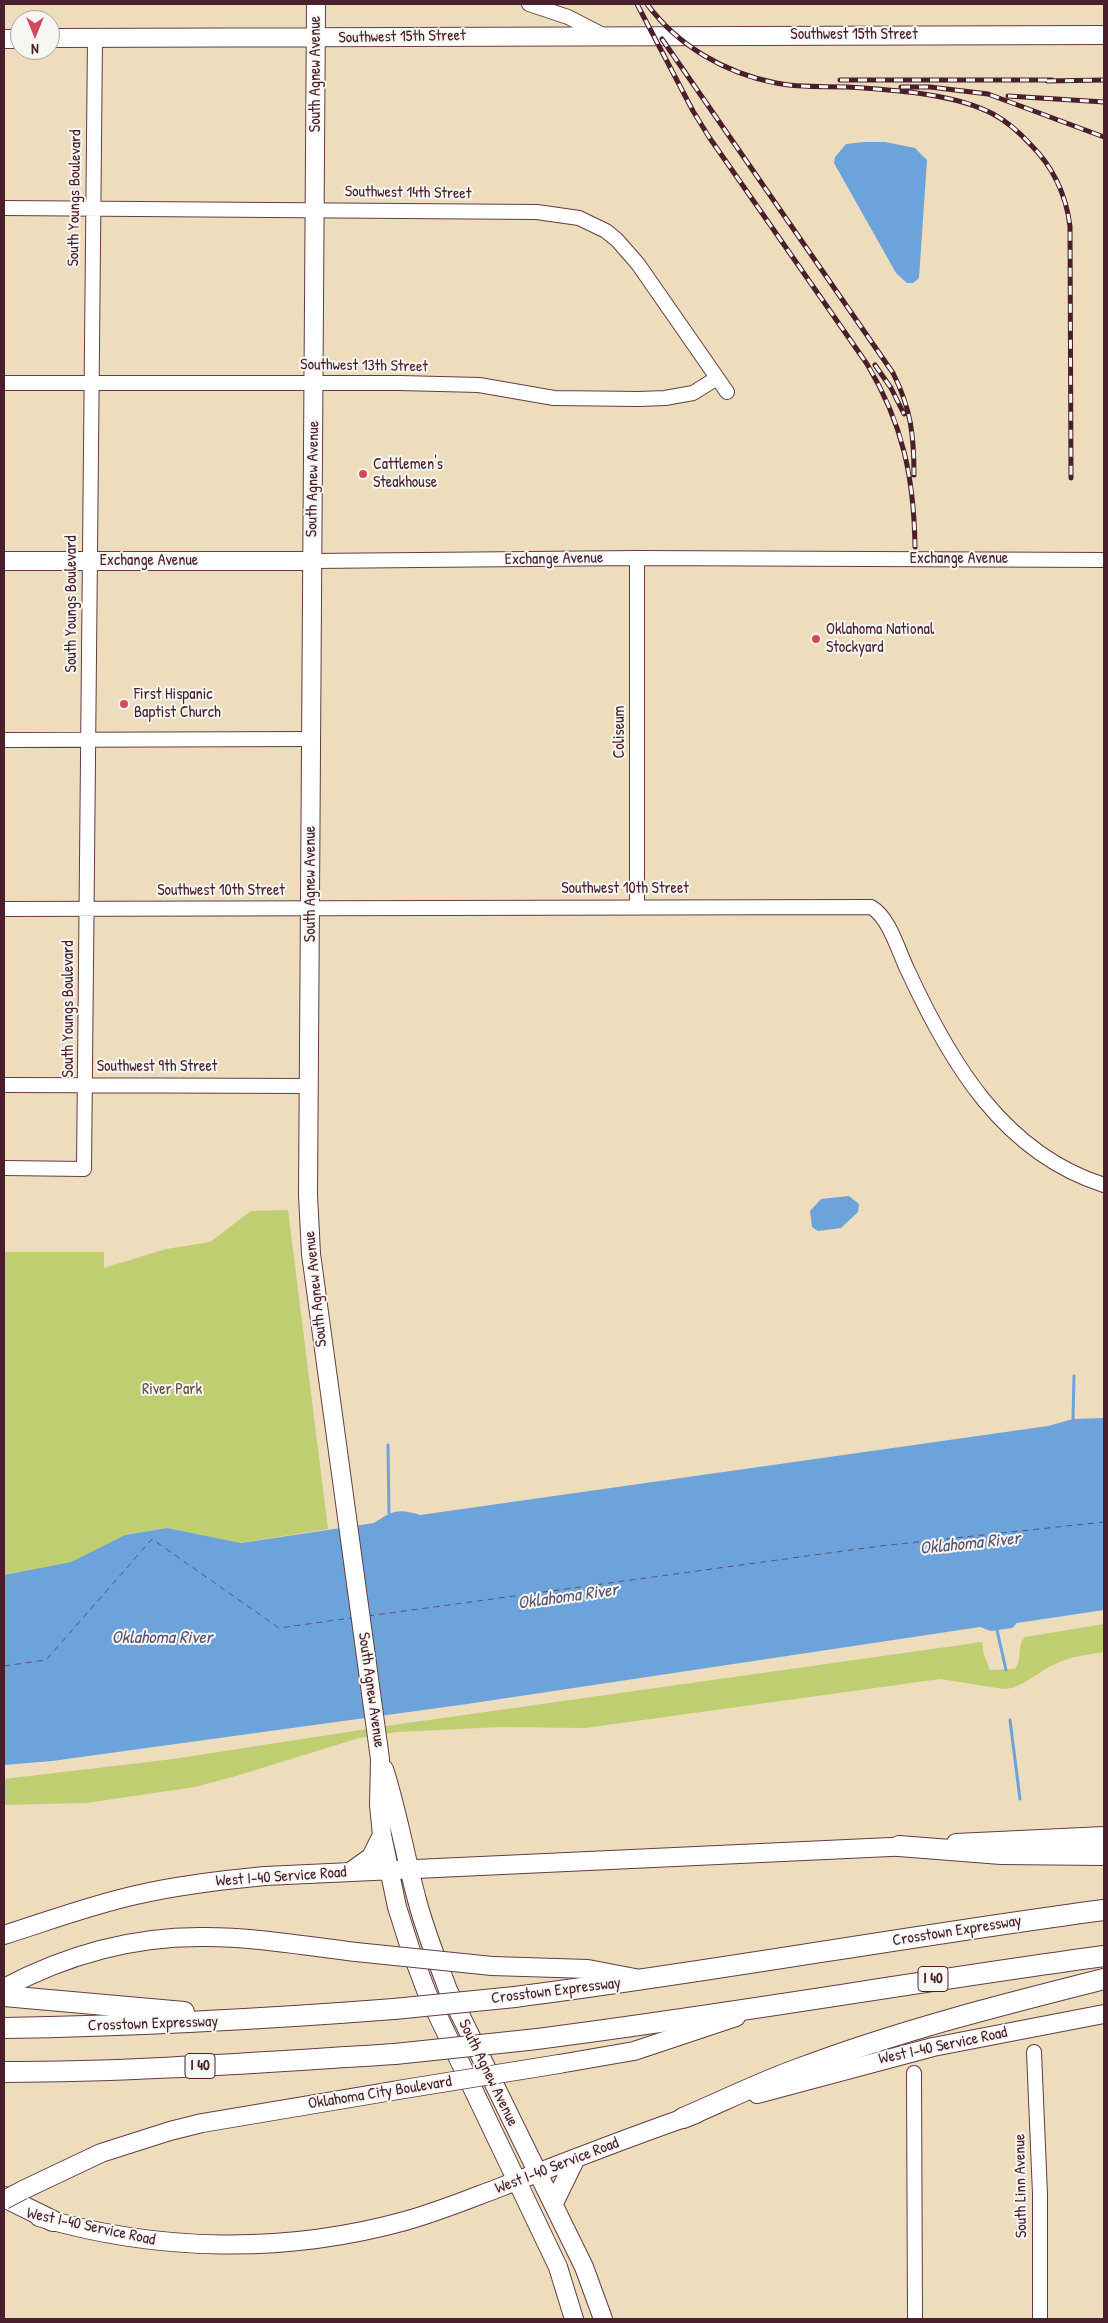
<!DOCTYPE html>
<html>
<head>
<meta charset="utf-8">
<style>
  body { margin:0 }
  #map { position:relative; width:1108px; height:2323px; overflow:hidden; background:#eeddbc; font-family:"Patrick Hand",sans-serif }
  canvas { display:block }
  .frame { position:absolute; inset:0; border:5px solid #4a1f2b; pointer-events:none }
  .north { position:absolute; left:10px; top:10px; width:50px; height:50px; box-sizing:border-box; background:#f6f6f2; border:1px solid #b1a0a2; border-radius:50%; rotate:180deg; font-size:14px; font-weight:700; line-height:20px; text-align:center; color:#4a1f2b }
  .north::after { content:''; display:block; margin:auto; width:18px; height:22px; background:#d1495b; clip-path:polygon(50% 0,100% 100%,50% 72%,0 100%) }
</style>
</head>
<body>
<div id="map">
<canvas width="1108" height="2323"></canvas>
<div class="frame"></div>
<div class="north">N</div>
</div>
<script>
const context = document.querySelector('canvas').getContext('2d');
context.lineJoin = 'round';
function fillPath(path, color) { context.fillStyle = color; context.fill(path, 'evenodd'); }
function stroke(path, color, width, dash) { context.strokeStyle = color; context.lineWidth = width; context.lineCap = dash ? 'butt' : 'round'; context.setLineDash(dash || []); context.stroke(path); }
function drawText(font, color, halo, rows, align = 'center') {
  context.font = font + ' "Patrick Hand",sans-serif'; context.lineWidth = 4; context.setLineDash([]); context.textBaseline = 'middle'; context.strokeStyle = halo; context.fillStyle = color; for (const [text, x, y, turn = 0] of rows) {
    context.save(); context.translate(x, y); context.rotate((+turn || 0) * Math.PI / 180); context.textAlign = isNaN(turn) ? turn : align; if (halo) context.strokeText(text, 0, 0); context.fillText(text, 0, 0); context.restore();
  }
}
fillPath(new Path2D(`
  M 288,1210 L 328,1529 L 240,1543 L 167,1528 L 125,1535 L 71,1562 L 4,1575 L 4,1252 L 104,1252 L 104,1268 L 166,1249 L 210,1242 L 251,1211 Z
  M 1104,1624 L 1104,1652 C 1087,1655 1071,1656 1055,1664 C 1037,1672 1023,1688 1004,1689 L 940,1679 L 585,1728 L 500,1727 L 398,1732 L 359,1738 L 236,1776 L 195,1787 L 86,1803 L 4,1805 L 4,1779 L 173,1759 L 393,1725 L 982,1642 L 984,1655 L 990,1670 L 1015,1669 C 1023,1659 1016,1646 1025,1637 Z`), '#bfce70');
fillPath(new Path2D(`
  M 864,142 L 885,142 L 915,148 L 927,160 L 919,278 L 913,283 L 907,283 L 896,273 L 834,163 L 835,157 L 846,144 Z
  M 849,1196 L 859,1204 L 858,1212 L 841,1228 L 818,1231 L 812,1227 L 810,1211 L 821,1199 Z
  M 1104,1418 L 1104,1610 L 1017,1623 L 1012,1628 L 991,1631 L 980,1627 L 467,1704 L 52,1761 L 4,1765 L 4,1575 L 71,1562 L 125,1535 L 167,1528 L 241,1543 L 374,1523 C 392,1511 398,1508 420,1515 L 1048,1426 L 1073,1419 Z`), '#6ca3da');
stroke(new Path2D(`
  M 1073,1419 L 1074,1376
  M 388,1445 L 389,1513
  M 997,1630 L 1006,1670
  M 1010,1720 L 1020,1799`), '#6ca3da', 3);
stroke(new Path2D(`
  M 368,1616 L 880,1546 L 1104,1522
  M 4,1666 L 46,1660 L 152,1539 L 279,1628 L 351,1618`), '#585471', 1, [6, 5]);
const minor = new Path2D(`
  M 529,4 L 568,17 L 603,35
  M 4,208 L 537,212 L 579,218 L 606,231 L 617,240 L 638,264 L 727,392
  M 4,383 L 400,383 L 479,385 L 554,398 L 639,399 L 665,398 L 693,393 L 717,378
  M 637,558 L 637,906
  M 312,561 L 637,558 L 1104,560
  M 4,740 L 312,739
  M 4,909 L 871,907 C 890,918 898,951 908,971 C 950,1062 1003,1153 1104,1185
  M 4,1085 L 310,1086
  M 4,1168 L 84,1169 L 95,38
  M 1034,2052 L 1040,2194 L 1040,2319
  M 914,2073 L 915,2319`);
const major = new Path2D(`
  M 316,4 L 308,1195 L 311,1254 L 380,1759 L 379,1805 L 382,1835 L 397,1907 L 410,1948 L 427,1993 L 558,2267 L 574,2319
  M 50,38 L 1104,35
  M 4,39 L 20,39
  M 4,561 L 312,561
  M 384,1769 C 398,1812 405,1856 417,1900 C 425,1931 437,1960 448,1990 L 584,2267 L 603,2319
  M 956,1843 L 1104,1836
  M 350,1872 L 371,1857 L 382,1835
  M 4,1935 C 48,1921 91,1905 136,1895 C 179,1885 222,1880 265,1876 L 912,1846
  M 492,1966 L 588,1969 L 635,1978
  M 4,1988 C 66,1955 134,1936 205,1937 C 255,1937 306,1946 356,1952
  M 559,2064 L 634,2051 L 736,2017
  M 757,2094 L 933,2047 L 1104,2014
  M 23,2190 L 101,2153 L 170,2131 L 202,2123 L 398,2090
  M 554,2203 L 576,2158
  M 39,2217 C 158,2252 285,2254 405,2221 C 438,2212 469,2199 501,2187 C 566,2162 631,2136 696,2114`);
const highway = new Path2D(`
  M 899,1846 L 1001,1854 L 1104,1855
  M 4,1996 L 184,2012
  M 515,1997 C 712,1972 907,1936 1104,1910
  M 4,2028 C 134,2026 264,2019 394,2009
  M 528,2040 C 721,2016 912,1982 1104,1956
  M 4,2072 C 134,2072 265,2062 395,2054
  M 683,2118 C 721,2102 759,2083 798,2069 C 898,2031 1001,2005 1104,1979
  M 4,2197 L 53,2221`);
stroke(minor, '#633c41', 16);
stroke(major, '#633c41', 20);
stroke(highway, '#633c41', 22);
stroke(minor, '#fff', 14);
stroke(major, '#fff', 18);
stroke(highway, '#fff', 20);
const rail = new Path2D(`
  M 637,4 L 693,111 L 709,137 L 867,364 C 903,424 914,478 915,547
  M 647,4 C 678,46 725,73 776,83 C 800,88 824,86 848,87 C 892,90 954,93 993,114 C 1008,122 1020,133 1031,145 C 1053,167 1066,195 1070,226 L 1071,478
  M 662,39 L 893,373 C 911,409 914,435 914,475
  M 840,80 L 1052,80
  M 1047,81 L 1104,80
  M 901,87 L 930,87 L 988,94 L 1104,137
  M 1008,96 L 1104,102
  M 875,365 L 891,388 L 904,414`);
stroke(rail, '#4a1f2b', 5);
stroke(rail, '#f6f6f2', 3, [9]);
const majorBridge = new Path2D(`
  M 356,1952 L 492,1966
  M 398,2090 L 559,2064
  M 4,2200 L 23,2190`);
const highwayBridge = new Path2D(`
  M 394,2009 L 515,1997
  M 395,2054 L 528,2040`);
stroke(majorBridge, '#633c41', 20, []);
stroke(highwayBridge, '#633c41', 22, []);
stroke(majorBridge, '#fff', 18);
stroke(highwayBridge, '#fff', 20);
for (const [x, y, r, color] of [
  [363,474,5,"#d1495b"],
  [816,639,5,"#d1495b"],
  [124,704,5,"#d1495b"]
]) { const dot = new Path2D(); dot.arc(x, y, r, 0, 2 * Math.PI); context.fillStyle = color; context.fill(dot); stroke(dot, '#f6f6f2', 2); }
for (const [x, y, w] of [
  [933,1979,30],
  [200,2066,30]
]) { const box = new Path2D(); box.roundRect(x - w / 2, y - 12.5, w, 25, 4); context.fillStyle = '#f6f6f2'; context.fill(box); stroke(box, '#4a1f2b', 1); }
drawText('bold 15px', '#4a1f2b', null, [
  ["I 40",933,1979],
  ["I 40",200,2066]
]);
drawText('16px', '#4a1f2b', '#f6f6f2', [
  ["Southwest 15th Street",854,35],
  ["Southwest 15th Street",402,37,-1],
  ["South Agnew Avenue",316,74,-90],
  ["Southwest 14th Street",408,193,1],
  ["South Youngs Boulevard",75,198,-89],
  ["Southwest 13th Street",364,366,1],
  ["South Agnew Avenue",313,479,-89],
  ["Exchange Avenue",554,559,-1],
  ["Exchange Avenue",959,559],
  ["Exchange Avenue",149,561],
  ["South Youngs Boulevard",72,604,-90],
  ["Coliseum",620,732,-90],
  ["South Agnew Avenue",311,884,-90],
  ["Southwest 10th Street",625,889],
  ["Southwest 10th Street",221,891],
  ["South Youngs Boulevard",69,1009,-90],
  ["Southwest 9th Street",157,1067],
  ["South Agnew Avenue",316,1289,-96],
  ["South Agnew Avenue",371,1690,82],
  ["West I-40 Service Road",281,1877,-4],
  ["Crosstown Expressway",957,1931,-9],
  ["Crosstown Expressway",556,1991,-7],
  ["Crosstown Expressway",153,2024,-2],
  ["West I-40 Service Road",943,2046,-12],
  ["South Agnew Avenue",488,2073,64],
  ["Oklahoma City Boulevard",380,2093,-9],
  ["West I-40 Service Road",557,2166,-21],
  ["South Linn Avenue",1021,2186,-91],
  ["West I-40 Service Road",91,2227,12]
]);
drawText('16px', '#4a1f2b', '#f6f6f2', [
  ["Cattlemen's",373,465],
  ["Steakhouse",373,483],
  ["Oklahoma National",826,630],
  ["Stockyard",826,648],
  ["First Hispanic",134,695],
  ["Baptist Church",134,713]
], 'left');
drawText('16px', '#674b3c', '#f6f6f2', [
  ["River Park",172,1390]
]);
drawText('italic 18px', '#585471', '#f6f6f2', [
  ["Oklahoma River",970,1544,-6],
  ["Oklahoma River",568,1597,-8],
  ["Oklahoma River",162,1638]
]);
</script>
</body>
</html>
